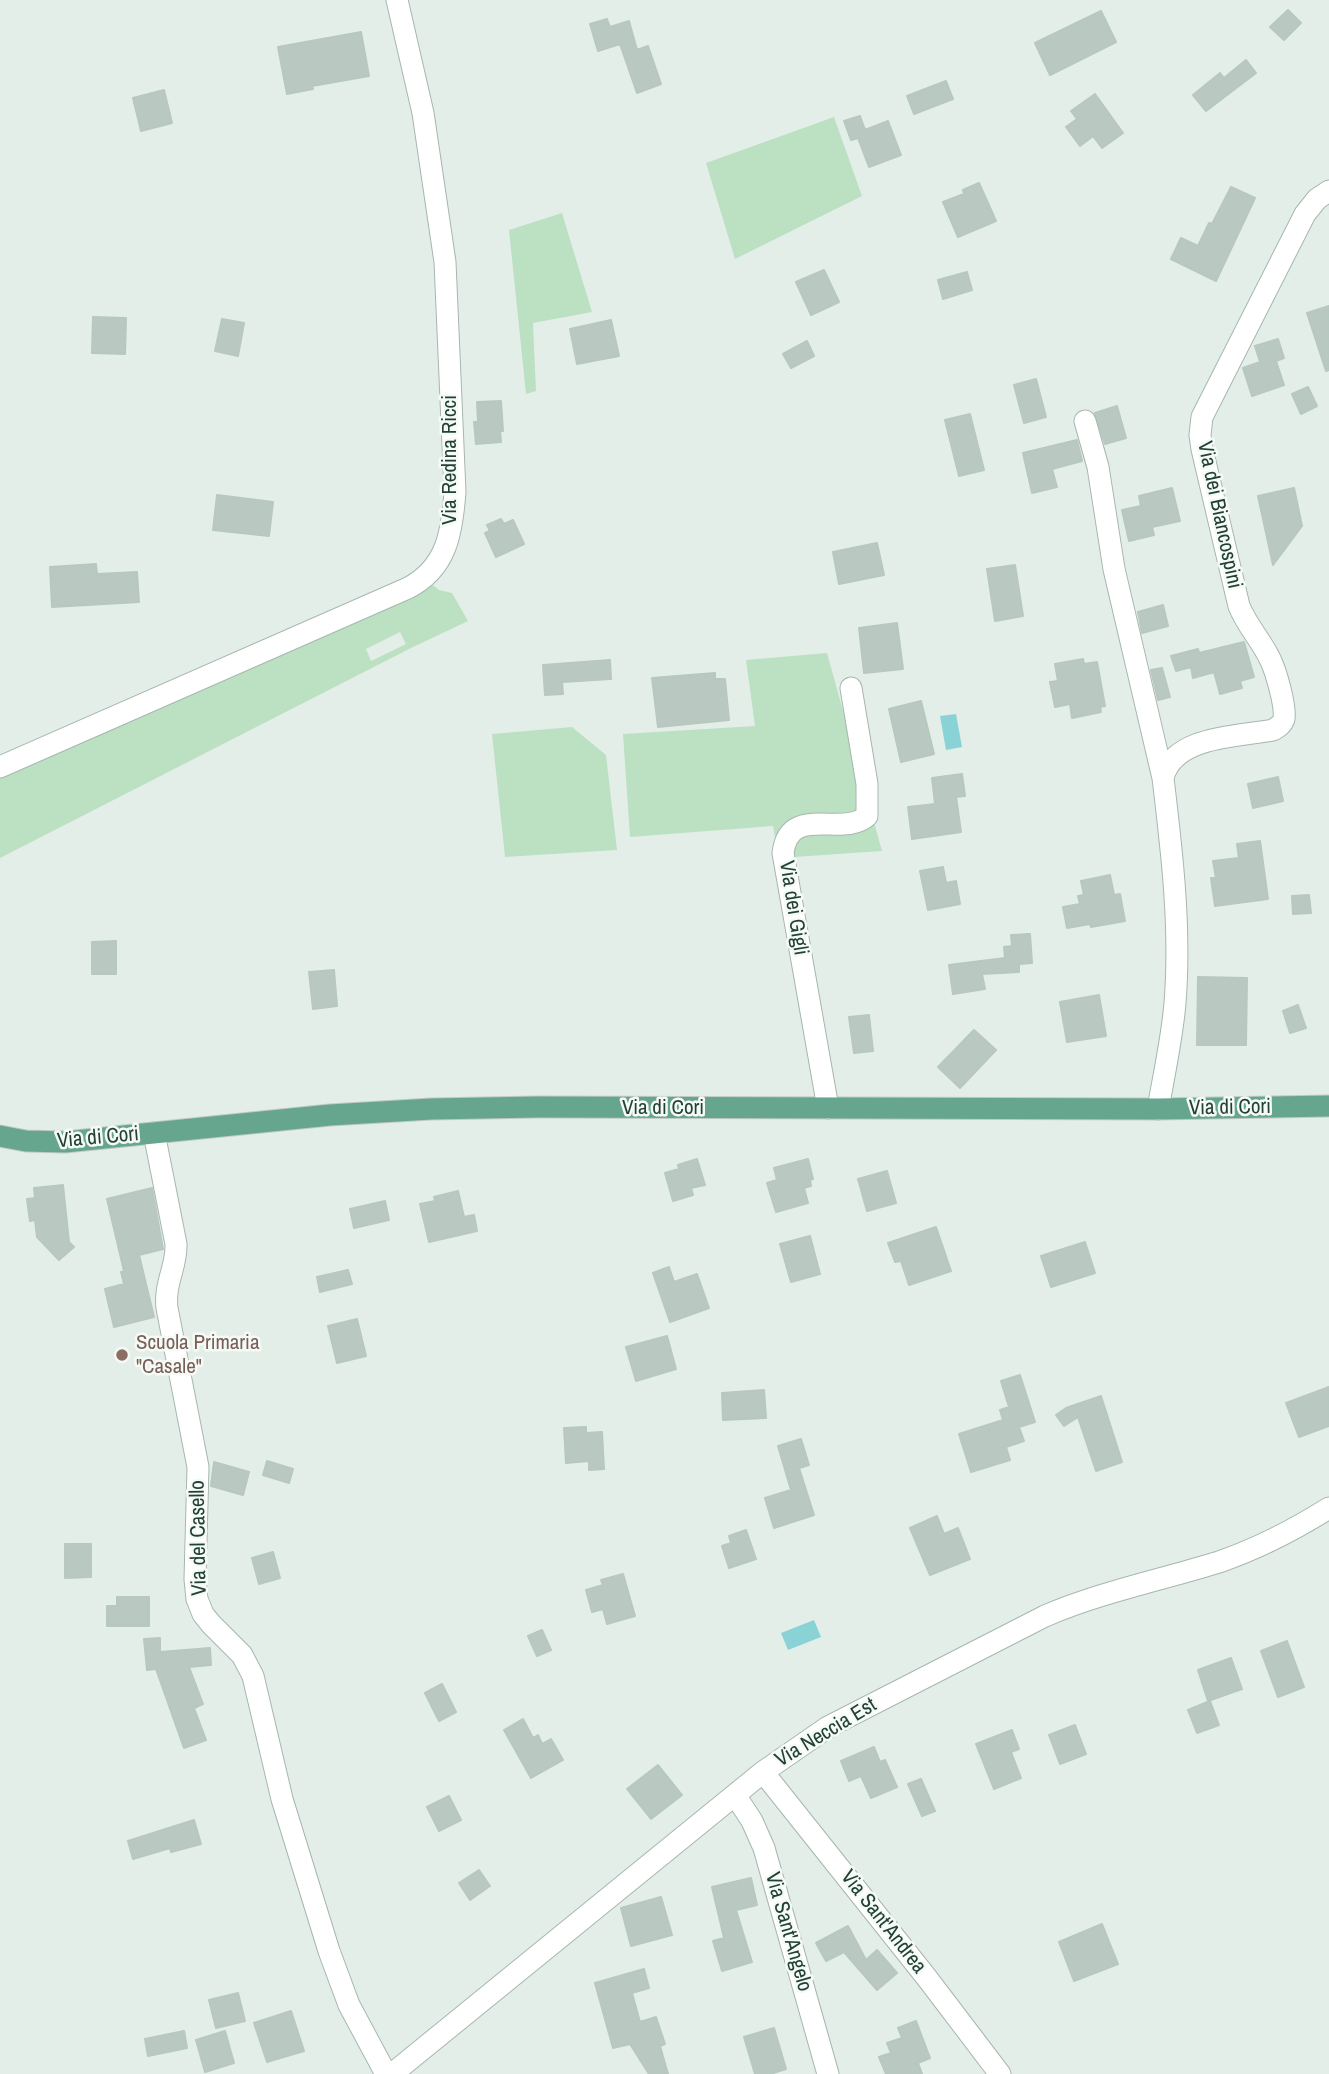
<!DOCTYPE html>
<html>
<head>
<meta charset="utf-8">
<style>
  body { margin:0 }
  canvas { display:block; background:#e4eee9 }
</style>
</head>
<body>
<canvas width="1329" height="2074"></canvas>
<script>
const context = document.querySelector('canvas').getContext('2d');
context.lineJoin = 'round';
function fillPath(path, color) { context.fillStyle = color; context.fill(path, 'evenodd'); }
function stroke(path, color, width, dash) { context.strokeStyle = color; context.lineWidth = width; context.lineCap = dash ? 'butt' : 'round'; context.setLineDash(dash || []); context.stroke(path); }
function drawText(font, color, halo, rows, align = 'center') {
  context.font = font + ' "Archivo Narrow",sans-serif'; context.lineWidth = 5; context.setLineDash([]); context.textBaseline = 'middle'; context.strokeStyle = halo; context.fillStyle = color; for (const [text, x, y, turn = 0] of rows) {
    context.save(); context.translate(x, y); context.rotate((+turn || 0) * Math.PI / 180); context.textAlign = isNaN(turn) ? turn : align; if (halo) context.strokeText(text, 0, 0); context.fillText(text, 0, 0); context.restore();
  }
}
fillPath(new Path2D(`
  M 834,117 L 862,196 L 735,259 L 706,163 Z
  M 562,213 L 592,312 L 533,323 L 536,391 L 526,394 L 509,230 Z
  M 433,585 L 439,590 L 452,593 L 468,621 L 411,648 L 0,858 L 0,777 ZM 400,632 L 406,644 L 371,661 L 366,649 Z
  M 827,653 L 882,851 L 779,858 L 773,826 L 630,837 L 623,734 L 755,726 L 746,660 Z
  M 572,727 L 606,755 L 617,850 L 505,857 L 492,734 Z`), '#bce0c2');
fillPath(new Path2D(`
  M 956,714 L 962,747 L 946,750 L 940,716 Z
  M 814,1620 L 821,1637 L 788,1650 L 781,1633 Z`), '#89d2d6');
const building = new Path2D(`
  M 1288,10 L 1301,23 L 1284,40 L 1270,27 Z
  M 1101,11 L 1116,42 L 1050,75 L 1035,43 Z
  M 607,19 L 610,27 L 629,21 L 637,50 L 648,46 L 661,84 L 637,93 L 620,44 L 598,51 L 590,24 Z
  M 361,32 L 369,76 L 312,86 L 313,89 L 287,94 L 278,47 Z
  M 1246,60 L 1256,73 L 1206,111 L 1193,95 L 1220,73 L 1224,78 Z
  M 946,81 L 953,99 L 914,114 L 907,96 Z
  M 164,90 L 172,123 L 141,131 L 133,98 Z
  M 1095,94 L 1123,133 L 1102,148 L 1093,136 L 1080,146 L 1066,127 L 1077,119 L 1071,111 Z
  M 860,116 L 865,130 L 888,121 L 901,155 L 869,167 L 858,138 L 851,140 L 844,121 Z
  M 979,183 L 996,221 L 958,237 L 943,202 L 964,194 L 963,190 Z
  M 1231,187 L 1255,198 L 1216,281 L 1171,259 L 1181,238 L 1198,246 L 1209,223 L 1212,224 Z
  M 824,270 L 839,302 L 811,315 L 796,282 Z
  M 967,272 L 972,290 L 943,299 L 938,280 Z
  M 1329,306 L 1329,370 L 1326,371 L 1307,313 Z
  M 93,317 L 126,318 L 125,354 L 92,353 Z
  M 222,319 L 244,323 L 238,356 L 215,351 Z
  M 611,320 L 619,356 L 577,364 L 570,329 Z
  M 1278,339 L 1284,358 L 1276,361 L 1284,385 L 1252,396 L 1243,368 L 1260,362 L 1255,346 Z
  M 807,341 L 814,356 L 791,368 L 783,354 Z
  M 1036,379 L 1046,417 L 1024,423 L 1014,385 Z
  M 1308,387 L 1317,406 L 1301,414 L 1292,394 Z
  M 501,401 L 503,431 L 500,431 L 501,442 L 476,444 L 474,422 L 478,422 L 477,402 Z
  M 1117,406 L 1126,438 L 1105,444 L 1095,413 Z
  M 970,414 L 984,470 L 959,476 L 945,420 Z
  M 1077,440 L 1082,461 L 1052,469 L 1057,487 L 1032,493 L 1023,453 Z
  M 1172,488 L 1180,521 L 1152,527 L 1154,535 L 1129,541 L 1122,510 L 1141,506 L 1139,496 Z
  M 1294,488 L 1302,526 L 1273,565 L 1258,496 Z
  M 217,495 L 273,502 L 269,536 L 213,530 Z
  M 501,519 L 504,524 L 513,520 L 524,544 L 496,557 L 485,533 L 490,531 L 487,525 Z
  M 877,543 L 884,575 L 839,584 L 833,552 Z
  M 96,564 L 97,574 L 137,572 L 139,602 L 52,607 L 50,567 Z
  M 1015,565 L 1023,616 L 995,621 L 987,569 Z
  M 1163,605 L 1168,626 L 1142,633 L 1138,612 Z
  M 897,623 L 903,669 L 864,673 L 859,628 Z
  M 1244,642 L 1254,677 L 1240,681 L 1242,688 L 1220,694 L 1214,672 L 1193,678 L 1191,667 L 1176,671 L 1171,656 L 1198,649 L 1199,653 Z
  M 1083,659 L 1084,664 L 1097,662 L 1105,706 L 1100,707 L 1101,712 L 1072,718 L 1070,704 L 1055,707 L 1050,682 L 1058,681 L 1055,664 Z
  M 610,660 L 611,679 L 562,682 L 563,694 L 545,695 L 543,665 Z
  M 1162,668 L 1170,697 L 1158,700 L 1151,670 Z
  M 715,673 L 715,679 L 725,679 L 729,720 L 658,727 L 652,678 Z
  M 921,701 L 934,754 L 901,762 L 889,709 Z
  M 962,774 L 965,796 L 956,797 L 961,832 L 912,839 L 908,807 L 935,804 L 932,778 Z
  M 1278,777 L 1283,801 L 1253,808 L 1248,784 Z
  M 1260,841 L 1268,899 L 1215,906 L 1211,878 L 1216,878 L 1213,861 L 1239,858 L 1237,844 Z
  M 943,867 L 946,883 L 956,881 L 960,904 L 928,910 L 920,871 Z
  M 1110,875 L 1114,895 L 1120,894 L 1125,921 L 1091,927 L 1090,924 L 1067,928 L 1063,907 L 1080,904 L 1078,896 L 1084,895 L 1081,881 Z
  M 1309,895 L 1311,913 L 1293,914 L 1292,896 Z
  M 1030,934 L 1032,963 L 1019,964 L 1019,972 L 982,974 L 985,989 L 953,994 L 949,965 L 1005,958 L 1004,947 L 1012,946 L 1011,935 Z
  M 116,941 L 116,974 L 92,974 L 92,942 Z
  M 334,970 L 337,1006 L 313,1009 L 309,972 Z
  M 1198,977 L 1247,978 L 1246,1045 L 1197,1045 Z
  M 1099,995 L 1106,1036 L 1067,1042 L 1060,1002 Z
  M 1298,1005 L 1306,1028 L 1290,1033 L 1283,1011 Z
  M 869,1015 L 873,1051 L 854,1053 L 849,1017 Z
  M 974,1030 L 996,1050 L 960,1088 L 938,1067 Z
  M 697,1159 L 705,1185 L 691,1188 L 693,1195 L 673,1201 L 665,1173 L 679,1169 L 678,1165 Z
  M 808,1159 L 813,1179 L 810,1180 L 811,1186 L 804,1188 L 808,1203 L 776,1212 L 767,1183 L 777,1180 L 774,1168 Z
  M 887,1171 L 896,1203 L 867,1211 L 858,1179 Z
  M 63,1185 L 69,1242 L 74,1247 L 59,1260 L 37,1237 L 35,1220 L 30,1221 L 27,1199 L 35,1198 L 34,1188 Z
  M 152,1188 L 163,1249 L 139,1255 L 154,1317 L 114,1327 L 105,1289 L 124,1284 L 121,1272 L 124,1271 L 107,1199 Z
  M 458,1191 L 464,1217 L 474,1215 L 477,1231 L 429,1242 L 420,1204 L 435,1201 L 434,1197 Z
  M 385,1201 L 389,1220 L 354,1228 L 350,1209 Z
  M 936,1227 L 951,1271 L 909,1285 L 901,1261 L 895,1262 L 888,1243 Z
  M 810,1236 L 820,1274 L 791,1282 L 780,1244 Z
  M 1085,1242 L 1095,1273 L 1051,1287 L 1041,1256 Z
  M 669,1267 L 674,1282 L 697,1274 L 709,1308 L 670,1322 L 653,1273 Z
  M 348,1270 L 352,1284 L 320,1292 L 317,1277 Z
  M 357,1319 L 366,1356 L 337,1363 L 328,1326 Z
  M 667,1336 L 676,1369 L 636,1381 L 626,1347 Z
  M 1020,1375 L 1035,1422 L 1019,1427 L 1024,1441 L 1006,1447 L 1010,1460 L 971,1472 L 959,1434 L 1003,1420 L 1000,1410 L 1009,1407 L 1001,1381 Z
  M 1329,1387 L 1329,1426 L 1299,1437 L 1286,1403 Z
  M 764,1390 L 766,1418 L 723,1420 L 722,1393 Z
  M 1101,1396 L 1122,1462 L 1096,1471 L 1078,1417 L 1064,1426 L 1056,1415 L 1066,1408 Z
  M 586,1427 L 586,1433 L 602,1432 L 604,1469 L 589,1470 L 589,1461 L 566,1463 L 564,1428 Z
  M 801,1439 L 809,1465 L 799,1468 L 814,1515 L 774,1528 L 765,1498 L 791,1490 L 778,1446 Z
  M 267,1461 L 293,1469 L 289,1483 L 263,1475 Z
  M 214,1462 L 249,1472 L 243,1495 L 211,1486 Z
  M 937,1516 L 944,1534 L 958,1528 L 970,1559 L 930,1575 L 910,1528 Z
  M 746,1530 L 756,1559 L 729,1568 L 722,1546 L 731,1543 L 729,1536 Z
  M 65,1544 L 91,1544 L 91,1577 L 65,1578 Z
  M 273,1552 L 280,1578 L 259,1584 L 252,1558 Z
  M 623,1574 L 635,1616 L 607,1624 L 603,1609 L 592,1612 L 586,1590 L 603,1585 L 601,1580 Z
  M 117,1597 L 149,1597 L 149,1626 L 107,1626 L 107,1606 L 117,1606 Z
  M 542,1630 L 551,1650 L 537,1656 L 528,1636 Z
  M 160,1638 L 160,1652 L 210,1648 L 211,1665 L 189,1667 L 203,1704 L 194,1708 L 206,1740 L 184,1748 L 156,1669 L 147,1670 L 144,1639 Z
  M 1287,1641 L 1304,1687 L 1278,1697 L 1261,1651 Z
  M 1231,1658 L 1242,1689 L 1208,1701 L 1198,1670 Z
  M 442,1684 L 456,1712 L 439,1721 L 425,1693 Z
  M 1210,1701 L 1219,1725 L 1197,1733 L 1188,1710 Z
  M 523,1719 L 533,1738 L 538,1735 L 542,1744 L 551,1739 L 563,1760 L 531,1778 L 504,1730 Z
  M 1075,1725 L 1086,1754 L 1060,1764 L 1049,1735 Z
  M 1012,1730 L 1019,1749 L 1011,1752 L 1021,1778 L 994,1789 L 976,1744 Z
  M 874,1747 L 880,1762 L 885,1760 L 897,1787 L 871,1798 L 861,1776 L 849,1781 L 841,1761 Z
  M 658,1765 L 682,1795 L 651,1819 L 627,1789 Z
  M 921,1779 L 935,1811 L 922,1816 L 908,1784 Z
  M 449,1796 L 461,1820 L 439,1831 L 427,1807 Z
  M 194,1820 L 201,1844 L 171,1852 L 170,1848 L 133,1859 L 128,1841 Z
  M 479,1870 L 490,1886 L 470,1900 L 459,1883 Z
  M 751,1878 L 757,1905 L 736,1910 L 752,1962 L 722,1971 L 713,1941 L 724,1938 L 712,1887 Z
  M 661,1897 L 672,1935 L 631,1946 L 621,1908 Z
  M 1102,1924 L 1118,1964 L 1074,1981 L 1059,1942 Z
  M 848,1926 L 866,1960 L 877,1950 L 897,1973 L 877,1990 L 844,1952 L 826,1961 L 816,1943 Z
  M 644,1969 L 649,1988 L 632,1993 L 640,2022 L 656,2017 L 665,2044 L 660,2046 L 668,2074 L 649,2074 L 630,2044 L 613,2048 L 595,1983 Z
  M 238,1993 L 245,2021 L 216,2028 L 209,2000 Z
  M 291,2011 L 304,2051 L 267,2062 L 254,2023 Z
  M 916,2021 L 930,2058 L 918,2063 L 922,2074 L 886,2074 L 879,2057 L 891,2053 L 887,2043 L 902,2038 L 898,2028 Z
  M 774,2028 L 786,2069 L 770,2074 L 755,2074 L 744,2037 Z
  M 184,2031 L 187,2048 L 148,2056 L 145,2039 Z
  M 225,2031 L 234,2063 L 205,2072 L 196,2040 Z`);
fillPath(building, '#b9c9c1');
stroke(building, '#b6c8bf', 2);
const minor = new Path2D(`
  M 1085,421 L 1098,467 L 1114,569 L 1163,778
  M 0,767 L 408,588 C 447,568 452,532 455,492 L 445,262 L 423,113 L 397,0
  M 828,1108 L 783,853 C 789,803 843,838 867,816 L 867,784 L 851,688
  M 1158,1109 C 1164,1074 1172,1039 1175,1003 C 1181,928 1172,853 1163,778 C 1173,736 1236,737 1273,730 C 1278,727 1282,725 1284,719 C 1286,706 1276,671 1270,659 C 1261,640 1247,626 1239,606 L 1202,449 L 1200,435 L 1202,417 L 1305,214 L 1317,199 L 1329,191
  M 154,1133 L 176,1244 C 177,1267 164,1283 167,1308 L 198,1467 L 195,1579 L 197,1599 L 203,1614 L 211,1624 L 242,1655 L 253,1676 L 282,1799 L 329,1951 L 349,2005 L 386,2074
  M 763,1772 L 927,1978 L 1000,2074
  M 735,1795 L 752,1821 L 764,1848 L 828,2074
  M 392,2074 L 763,1772 L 828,1727 L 1045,1616 C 1101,1592 1161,1580 1219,1562 C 1257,1549 1294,1530 1329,1508`);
const major = new Path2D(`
  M 0,1136 L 26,1141 L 65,1142 L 330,1115 L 431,1109 L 537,1107 L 1158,1109 L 1329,1106`);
stroke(minor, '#a6b7af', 23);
stroke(major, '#c1cac6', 23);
stroke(minor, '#fff', 21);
stroke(major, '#66a68f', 21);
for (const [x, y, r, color] of [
  [122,1355,7,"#8d6e63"]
]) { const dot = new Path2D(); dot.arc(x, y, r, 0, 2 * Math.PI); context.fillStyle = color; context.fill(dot); stroke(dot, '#f5faf7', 2.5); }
drawText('21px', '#224135', '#f5faf7', [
  ["Via Redina Ricci",450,460,-90],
  ["Via dei Biancospini",1219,515,78],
  ["Via dei Gigli",793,908,81],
  ["Via di Cori",663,1108],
  ["Via di Cori",1230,1108,-1],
  ["Via di Cori",98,1138,-5],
  ["Via del Casello",199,1538,-91],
  ["Via Neccia Est",826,1733,-31],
  ["Via Sant'Andrea",883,1922,52],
  ["Via Sant'Angelo",788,1932,74]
]);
drawText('21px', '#785e54', '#f5faf7', [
  ["Scuola Primaria",136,1343],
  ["\"Casale\"",136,1367]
], 'left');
</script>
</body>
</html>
